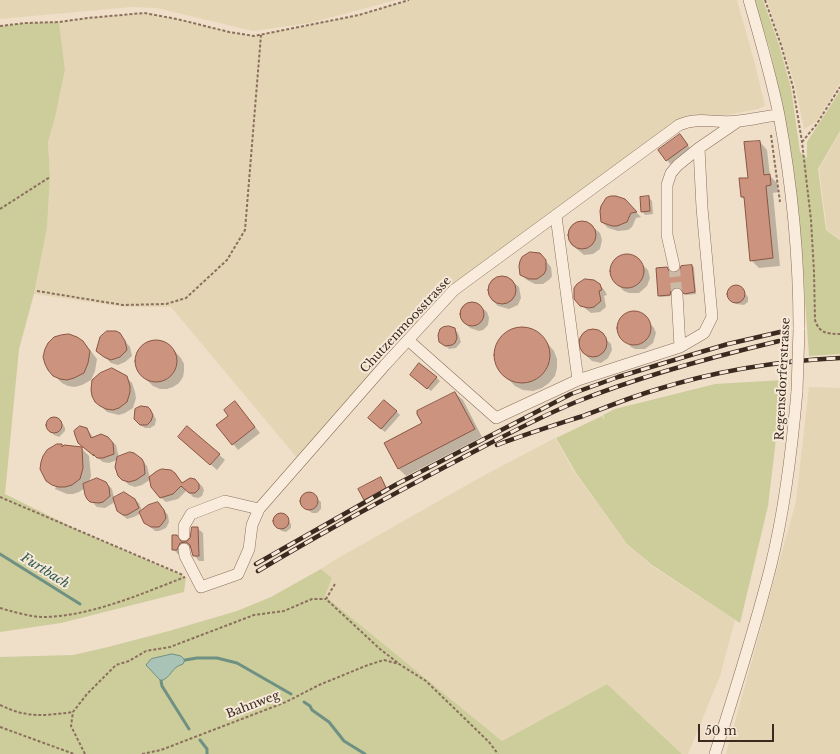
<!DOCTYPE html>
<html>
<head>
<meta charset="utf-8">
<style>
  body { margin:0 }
  #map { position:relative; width:840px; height:754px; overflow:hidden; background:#efdec8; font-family:"Libre Baskerville",serif }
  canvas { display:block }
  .scale { position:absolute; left:698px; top:724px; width:76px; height:18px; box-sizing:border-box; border:2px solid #3b2a20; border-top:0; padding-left:5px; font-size:12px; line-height:14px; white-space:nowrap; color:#3b2a20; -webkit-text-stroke:3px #f6e9d8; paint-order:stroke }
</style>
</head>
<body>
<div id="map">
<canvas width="840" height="754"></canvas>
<div class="scale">50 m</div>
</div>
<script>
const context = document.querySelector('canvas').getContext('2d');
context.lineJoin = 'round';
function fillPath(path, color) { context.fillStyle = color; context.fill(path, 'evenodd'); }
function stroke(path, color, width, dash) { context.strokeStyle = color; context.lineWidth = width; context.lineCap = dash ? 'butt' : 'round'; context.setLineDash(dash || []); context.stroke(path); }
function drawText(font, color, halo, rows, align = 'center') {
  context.font = font + ' "Libre Baskerville",serif'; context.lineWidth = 4; context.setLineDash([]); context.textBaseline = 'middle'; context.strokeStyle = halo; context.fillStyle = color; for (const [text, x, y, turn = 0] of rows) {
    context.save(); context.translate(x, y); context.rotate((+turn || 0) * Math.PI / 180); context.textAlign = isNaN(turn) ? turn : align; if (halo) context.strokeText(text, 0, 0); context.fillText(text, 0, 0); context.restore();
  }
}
fillPath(new Path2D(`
  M 0,0 L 396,0 L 310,23 L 253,31 L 157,8 L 132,7 L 0,19 Z
  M 409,0 L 737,0 L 755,64 L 765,106 L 758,109 L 727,115 L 693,116 L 678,120 L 451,289 L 298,459 L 171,307 L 125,307 L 34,294 L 47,228 L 50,177 L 48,142 L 55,118 L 65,70 L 59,22 L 88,18 L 144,13 L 177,19 L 229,32 L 254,36 L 359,15 Z
  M 767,0 L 840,0 L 840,83 L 816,122 L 804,129 L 795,85 Z
  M 840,132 L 840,239 L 827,230 L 819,169 Z
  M 809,387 L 840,388 L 840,754 L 726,754 L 796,501 Z
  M 555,438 L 575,473 L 627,544 L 652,566 L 735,620 L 720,676 L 688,754 L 682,754 L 607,684 L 502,741 L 325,596 L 332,578 L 321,569 L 333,561 L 481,477 Z`), '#e4d6b5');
fillPath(new Path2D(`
  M 754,0 L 763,0 L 779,45 L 791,88 L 800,152 L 807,158 L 807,142 L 840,91 L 840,131 L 818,169 L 826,230 L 840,240 L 840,354 L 809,356 L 799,214 L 787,131 L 770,50 Z
  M 59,22 L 65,70 L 55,118 L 48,142 L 50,177 L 47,228 L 34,294 L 19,349 L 5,494 L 80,531 L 186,577 L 184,592 L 61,623 L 0,632 L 0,26 L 26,23 Z
  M 783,380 L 768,506 L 740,623 L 652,565 L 627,544 L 576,473 L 556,438 L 602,416 L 605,421 L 603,415 L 615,409 L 715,384 Z
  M 321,569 L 332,578 L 325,596 L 502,741 L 607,684 L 682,754 L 0,754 L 0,657 L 73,655 L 108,647 L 169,631 L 237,611 L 271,597 Z`), '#cdcc9b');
const water = new Path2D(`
  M 172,654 L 181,656 L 185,660 L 183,664 C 170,668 173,676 161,681 L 146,665 L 151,659 Z`);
fillPath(water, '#a9c3b7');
stroke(water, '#6f9184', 1);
fillPath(new Path2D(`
  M 680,136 L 691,149 L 670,164 L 667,160 Z
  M 760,142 L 767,150 L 770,176 L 777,183 L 778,192 L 773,193 L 780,266 L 759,268 L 751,260 L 745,200 L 742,197 Z
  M 648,197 L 652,201 L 653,214 L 645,215 L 642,211 Z
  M 624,200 L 641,217 L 636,218 L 632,227 L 628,230 L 618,231 L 608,228 L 602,222 Z
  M 579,222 L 588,223 L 600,233 L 602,240 L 600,249 L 593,254 L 584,255 L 571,244 L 568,235 L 571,227 Z
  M 624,255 L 634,257 L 648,270 L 650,278 L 647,286 L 639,293 L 629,293 L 624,291 L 612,279 L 611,271 L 615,261 Z
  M 545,260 L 551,267 L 552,276 L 550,279 L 543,284 L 535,284 L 527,280 L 521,274 Z
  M 692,266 L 694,267 L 696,294 L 686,295 L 682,289 L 678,288 L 672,292 L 671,296 L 661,297 L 659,295 L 667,268 L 670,272 L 675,274 L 680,272 L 682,267 Z
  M 500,276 L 508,278 L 519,287 L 521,298 L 518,305 L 509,309 L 498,306 L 492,300 L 489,293 L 490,284 L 492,280 Z
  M 600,285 L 605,291 L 607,295 L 604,296 L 606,307 L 600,312 L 591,313 L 577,302 Z
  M 736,286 L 740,287 L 748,297 L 748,302 L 744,305 L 736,304 L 729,295 L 730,290 Z
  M 473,302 L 481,307 L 487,312 L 489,318 L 488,325 L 483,330 L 479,331 L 470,328 L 464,322 L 461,317 L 462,309 L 466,304 Z
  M 631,312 L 641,314 L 654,328 L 656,333 L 653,343 L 645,349 L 635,349 L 631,347 L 619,333 L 619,322 L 621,318 Z
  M 526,328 L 534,331 L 541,336 L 554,351 L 557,359 L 557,368 L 555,376 L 549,383 L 542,388 L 533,391 L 523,390 L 515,386 L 500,371 L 496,363 L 495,353 L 497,344 L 502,337 L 509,332 L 517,329 Z
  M 455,329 L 458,333 L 461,342 L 456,348 L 449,349 L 443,344 Z
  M 588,331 L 592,331 L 600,333 L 611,344 L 612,350 L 608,358 L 601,363 L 592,361 L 582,352 L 580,338 L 582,336 Z
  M 104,334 L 119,334 L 130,347 L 132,356 L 125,362 L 118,365 L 111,363 L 97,350 L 99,341 Z
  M 157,340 L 163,342 L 169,345 L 181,358 L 184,364 L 184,371 L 183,377 L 179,383 L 173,387 L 167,389 L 160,389 L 153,386 L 137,371 L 135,361 L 137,351 L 144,344 L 150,341 Z
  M 82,342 L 90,350 L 97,359 L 95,371 L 91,380 L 82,385 L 75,387 L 68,386 L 62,383 L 49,370 Z
  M 126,377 L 132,383 L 135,392 L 136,398 L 133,408 L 125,413 L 119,415 L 107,412 L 96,401 Z
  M 436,377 L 440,381 L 431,391 L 415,379 Z
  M 455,393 L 463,400 L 482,437 L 406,476 L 398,468 L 423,424 Z
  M 235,402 L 260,433 L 238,450 L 218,425 L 230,416 Z
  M 150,410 L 156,419 L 155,425 L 150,428 L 145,428 L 140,425 Z
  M 396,411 L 400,415 L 385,432 L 373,422 Z
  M 55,418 L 63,424 L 65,428 L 65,431 L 59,437 L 54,435 L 47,427 L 49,420 Z
  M 188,427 L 225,460 L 217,470 L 184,442 Z
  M 86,429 L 91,434 L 93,438 L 110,440 L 116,445 L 119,458 L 141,460 L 147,466 L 150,478 L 174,474 L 183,484 L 193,479 L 202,486 L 204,490 L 202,496 L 198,498 L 193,497 L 187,490 L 178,499 L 166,502 L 160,497 L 151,479 L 142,485 L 135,487 L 129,485 L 119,476 L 117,460 L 109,463 L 103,462 L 85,448 Z
  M 62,445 L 64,447 L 81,448 L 89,456 L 91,476 L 89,482 L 106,483 L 112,489 L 114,498 L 135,500 L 139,503 L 142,511 L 158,503 L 168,515 L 169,522 L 166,528 L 159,531 L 155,531 L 145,522 L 141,513 L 134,517 L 127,519 L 118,511 L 115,502 L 105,508 L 97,507 L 91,501 L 85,488 L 79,492 L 73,494 L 67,494 L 55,489 L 56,487 L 49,481 Z
  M 380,479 L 384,482 L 389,492 L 368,503 L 365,499 Z
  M 306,494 L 311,494 L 321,502 L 321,509 L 317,513 L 312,513 L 303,506 L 302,501 Z
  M 280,514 L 285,516 L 291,524 L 291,528 L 286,532 L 282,531 L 274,524 L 274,518 Z
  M 197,528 L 203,533 L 204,561 L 199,561 L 194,555 L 192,548 L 185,549 L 183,555 L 179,555 L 173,549 L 177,536 L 183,542 L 188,542 Z`), '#0003');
stroke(new Path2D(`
  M 0,554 L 80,604
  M 185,660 L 197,658 L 217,658 L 237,663 L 291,694
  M 161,681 L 162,686 L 189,729
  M 304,702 L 310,706 L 312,710 L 329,722 L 344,741 L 365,754
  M 200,740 L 207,749 L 207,754`), '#6f9184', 3);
const building = new Path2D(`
  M 680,134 L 688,145 L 666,161 L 658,150 Z
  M 760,141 L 764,175 L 770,174 L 771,185 L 766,186 L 773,258 L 750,261 L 744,197 L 741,197 L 739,178 L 748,178 L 744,142 Z
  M 611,196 L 616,196 L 625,199 L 637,212 L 631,213 L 627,222 L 617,226 L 612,226 L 601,222 L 600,211 L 601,206 L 606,198 Z
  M 649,196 L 650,211 L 641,212 L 640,197 Z
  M568 235a14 14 0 1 1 28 0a14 14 0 1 1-28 0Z
  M 530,252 L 540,253 L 546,260 L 546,270 L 544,274 L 537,279 L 529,279 L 520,275 L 519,266 L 520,261 L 522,257 Z
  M610 271a17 17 0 1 1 34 0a17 17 0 1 1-34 0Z
  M 692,265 L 695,292 L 684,294 L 680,288 L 676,287 L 671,291 L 670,295 L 658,296 L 656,268 L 667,267 L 669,271 L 675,273 L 679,271 L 681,266 Z
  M488 290a14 14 0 1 1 28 0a14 14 0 1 1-28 0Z
  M 585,279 L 594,280 L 600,284 L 602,290 L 599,291 L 601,301 L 594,307 L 589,308 L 580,306 L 574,299 L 574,288 L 577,284 Z
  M727 294a9 9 0 1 1 18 0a9 9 0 1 1-18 0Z
  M460 314a12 12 0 1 1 24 0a12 12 0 1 1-24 0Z
  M617 328a17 17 0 1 1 34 0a17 17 0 1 1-34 0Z
  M 449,326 L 455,328 L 457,338 L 455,343 L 452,345 L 445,346 L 439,342 L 438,335 L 440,329 L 443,327 Z
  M494 355a28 28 0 1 1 56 0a28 28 0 1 1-56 0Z
  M579 343a14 14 0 1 1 28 0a14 14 0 1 1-28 0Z
  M 107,331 L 116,331 L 120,333 L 125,341 L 127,350 L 120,357 L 111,360 L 104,357 L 96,351 L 100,337 Z
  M 69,334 L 77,337 L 83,341 L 90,351 L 88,363 L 84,373 L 74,378 L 67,380 L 60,379 L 53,376 L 48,370 L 45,364 L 43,357 L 45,349 L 48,343 L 54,337 L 61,335 Z
  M135 361a21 21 0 1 1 42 0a21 21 0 1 1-42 0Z
  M 419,363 L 437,377 L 427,389 L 410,375 Z
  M 112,368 L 127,376 L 130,386 L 130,392 L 127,402 L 119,408 L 113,410 L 106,409 L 100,406 L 95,402 L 92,396 L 91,390 L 92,380 L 100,373 Z
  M 455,392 L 475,429 L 398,469 L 384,443 L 422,423 L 417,414 L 417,411 Z
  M 384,400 L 397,411 L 381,429 L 368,418 Z
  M 235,401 L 255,427 L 232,445 L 216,425 L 228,416 L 224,410 Z
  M 141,406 L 148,407 L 150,409 L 153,415 L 151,421 L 147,425 L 140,425 L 134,419 L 135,409 Z
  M46 425a8 8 0 1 1 16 0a8 8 0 1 1-16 0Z
  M 80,426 L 87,428 L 91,438 L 101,434 L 108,437 L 113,443 L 114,454 L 103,458 L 97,458 L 93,454 L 94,456 L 78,443 L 75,435 L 74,431 Z
  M 187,426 L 220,454 L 210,465 L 178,437 Z
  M 57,444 L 62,444 L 62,447 L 64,445 L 82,447 L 83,468 L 80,479 L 72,485 L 65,487 L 58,487 L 52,485 L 46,481 L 40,469 L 41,462 L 43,456 L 47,450 Z
  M 130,452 L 134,453 L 142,459 L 144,463 L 145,474 L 136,480 L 129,482 L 122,480 L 118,476 L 115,467 L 117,457 Z
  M 162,469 L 171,470 L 175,473 L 182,483 L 190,478 L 195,479 L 199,484 L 199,489 L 195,493 L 189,493 L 181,486 L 173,494 L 160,498 L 151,487 L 149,477 L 157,471 Z
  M 381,477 L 386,488 L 364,500 L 358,489 Z
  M 97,478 L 106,482 L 109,487 L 110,496 L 103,502 L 99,503 L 90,502 L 87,499 L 85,495 L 83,484 Z
  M 124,492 L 135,499 L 139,508 L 127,515 L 123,515 L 117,511 L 113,498 Z
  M300 501a9 9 0 1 1 18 0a9 9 0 1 1-18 0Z
  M 158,502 L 164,510 L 166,518 L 162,524 L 159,527 L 151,527 L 144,523 L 139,512 L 148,505 Z
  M273 521a8 8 0 1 1 16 0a8 8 0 1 1-16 0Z
  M 192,527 L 198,527 L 199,556 L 193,556 L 190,545 L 186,542 L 180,543 L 177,550 L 172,550 L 172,535 L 177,535 L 181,541 L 187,541 L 190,538 Z`);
fillPath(building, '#cc947e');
stroke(building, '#8a5543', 1);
stroke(new Path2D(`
  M 674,266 L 677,294`), '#cbbaa6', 11, [11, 5.5]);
const minor = new Path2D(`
  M 749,0 C 760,38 771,76 779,115 C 792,185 799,258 799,329
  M 699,148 L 737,122
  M 556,216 L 578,380
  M 674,266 L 667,235 L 667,185 L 671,173 L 678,165 L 699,148 L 702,208 L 712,317 L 704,333 L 680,347 L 677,294
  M 408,340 L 496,418 L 578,380 L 680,347
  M 184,535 L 184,526 L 191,514 L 225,501 L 259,509
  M 184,549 L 185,556 L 201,587 L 238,574 L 249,549 L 252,525 L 259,509 L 385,365 L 454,290 L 679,125 C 699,116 717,124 738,121 C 752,120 765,116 779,115
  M 715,754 C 735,691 755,629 771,565 C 785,508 792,449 797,391`);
stroke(minor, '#8b6f5d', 12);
stroke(new Path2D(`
  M 765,0 L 781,45 L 793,87 L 802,142 L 811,220 L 814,272 L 815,320 C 819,333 827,334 840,334
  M 0,26 L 26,23 L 59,22 L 88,18 L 144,13 L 177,19 L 229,32 L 254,36 L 359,15 L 409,0
  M 771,135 L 780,202
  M 802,142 L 816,125 L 840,87
  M 0,209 L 50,177
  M 37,291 L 123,305 L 166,304 L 186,298 L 227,260 L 245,230 L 261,35
  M 0,497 L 183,575
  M 335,584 L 326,599 L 380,649 L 398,663
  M 0,608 C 10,611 32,617 42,617 C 89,617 141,594 185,577
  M 0,705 C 27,718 43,716 73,712
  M 0,727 L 74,754
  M 85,754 L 71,726 L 73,712 L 87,694 L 116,665 L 129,661 L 146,651 L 170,647 L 254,615 L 284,611 L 312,599 L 326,599
  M 142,754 L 161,750 L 286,702 L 319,685 L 368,665 L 384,660 L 399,664 L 426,681 L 489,742 L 498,754`), '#8b6f5d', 2, [3, 2]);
stroke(minor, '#f9ecdc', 11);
const rail = new Path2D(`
  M 497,445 C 526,434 555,425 583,416 C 607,407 631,397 655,390 C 715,371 777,361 840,358
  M 256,564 L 397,484 L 571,394 L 618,377 L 694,354 L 728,344 L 780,332
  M 258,571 C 325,531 393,494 462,458 C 500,438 537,418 576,402 C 640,376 712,357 779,341`);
stroke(rail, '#3b2a20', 4.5);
stroke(rail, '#f6e9d8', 3, [9]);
const minorBridge = new Path2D(`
  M 797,391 L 799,329`);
stroke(minorBridge, '#8b6f5d', 12, []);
stroke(minorBridge, '#f9ecdc', 11);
drawText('12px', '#3b2a20', '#f6e9d8', [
  ["Chutzenmoosstrasse",406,325,-47],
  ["Regensdorferstrasse",783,379,-87],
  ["Bahnweg",253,705,-21]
]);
drawText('italic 13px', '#305b52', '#f6e9d8', [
  ["Furtbach",45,571,32]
]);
</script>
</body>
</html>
